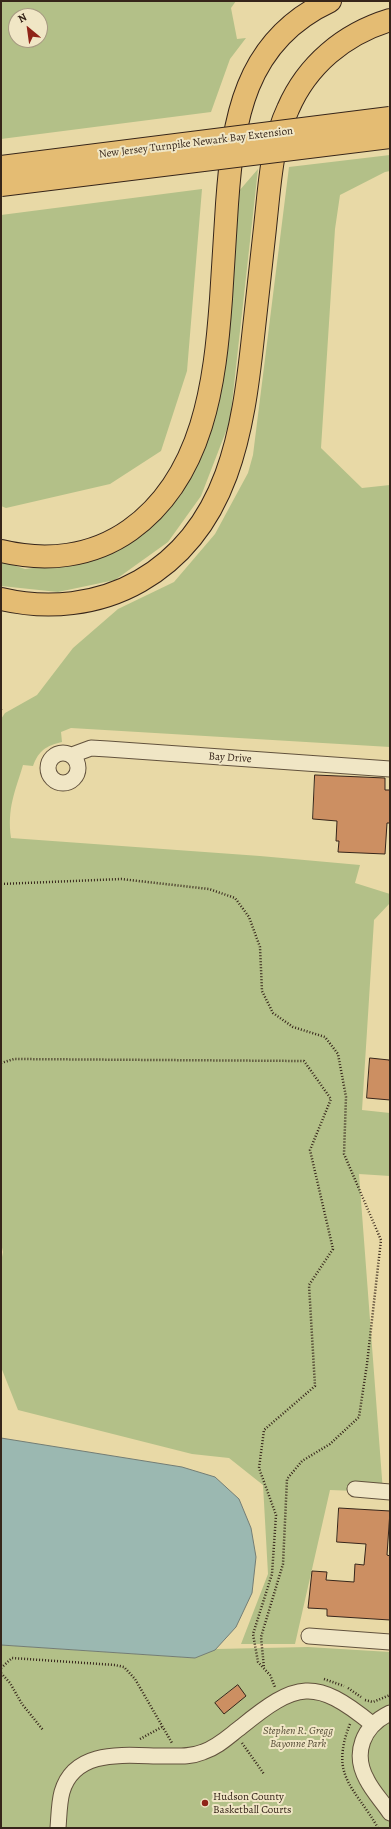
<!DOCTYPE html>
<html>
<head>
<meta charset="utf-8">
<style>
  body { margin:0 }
  #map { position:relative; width:391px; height:1829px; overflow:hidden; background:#e8d9a6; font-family:Alegreya,serif }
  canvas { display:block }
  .frame { position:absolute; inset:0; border:2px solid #36251a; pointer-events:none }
  .north { position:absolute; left:8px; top:8px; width:40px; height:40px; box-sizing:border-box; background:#f0e6c5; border:1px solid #a69981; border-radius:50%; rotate:331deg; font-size:11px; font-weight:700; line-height:16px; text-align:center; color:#36251a }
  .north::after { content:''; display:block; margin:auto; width:14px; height:18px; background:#8f2418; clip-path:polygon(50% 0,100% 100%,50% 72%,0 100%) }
</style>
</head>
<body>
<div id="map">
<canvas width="391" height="1829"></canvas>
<div class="frame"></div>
<div class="north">N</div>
</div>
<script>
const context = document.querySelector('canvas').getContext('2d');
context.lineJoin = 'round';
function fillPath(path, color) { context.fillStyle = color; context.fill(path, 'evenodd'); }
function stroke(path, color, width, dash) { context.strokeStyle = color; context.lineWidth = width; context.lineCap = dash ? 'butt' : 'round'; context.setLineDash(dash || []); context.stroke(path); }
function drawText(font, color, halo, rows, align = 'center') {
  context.font = font + ' Alegreya,serif'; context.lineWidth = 4; context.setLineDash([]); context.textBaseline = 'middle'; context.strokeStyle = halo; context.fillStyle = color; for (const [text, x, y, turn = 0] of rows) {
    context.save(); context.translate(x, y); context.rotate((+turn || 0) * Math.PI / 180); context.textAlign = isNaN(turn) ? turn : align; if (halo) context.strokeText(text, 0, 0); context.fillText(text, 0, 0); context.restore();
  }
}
fillPath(new Path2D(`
  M 1,1 L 236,1 L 231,8 L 237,39 L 246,38 L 230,59 L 211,112 L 1,139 ZM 16,16 L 40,16 L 40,40 L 16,40 Z
  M 390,155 L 390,171 L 385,172 L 340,195 L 335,229 L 321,448 L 362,488 L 390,485 L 390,747 L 71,728 L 61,732 L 62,742 C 46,746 39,750 33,766 L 23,765 C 15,792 7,808 11,838 L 260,856 L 360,865 L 355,883 L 390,894 L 390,903 L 374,920 L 362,1110 L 390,1113 L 390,1176 L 359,1174 L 383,1492 L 330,1490 L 295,1644 L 241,1644 L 268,1574 L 263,1485 L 229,1458 L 192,1454 L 18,1410 L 1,1367 L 1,1262 L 3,1252 L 1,1243 L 1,719 L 5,713 L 37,695 L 73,648 L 118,609 L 174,582 L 215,534 L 248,473 L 253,455 L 289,167 Z
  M 258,169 L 230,421 L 201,496 L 168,542 L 115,580 L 58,592 L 1,586 L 1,561 L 25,569 L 94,560 L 143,533 L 181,495 L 206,441 L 223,383 L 230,317 L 239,191 Z
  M 202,189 L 187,371 L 161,451 L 110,484 L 6,508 L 1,506 L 1,215 Z
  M 1,1645 L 195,1658 L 216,1649 L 308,1647 L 390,1652 L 390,1828 L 1,1828 Z`), '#b3c088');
const water = new Path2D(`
  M 1,1438 L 182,1467 L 215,1477 L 239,1499 L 251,1528 L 256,1557 L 252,1593 L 236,1627 L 215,1650 L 195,1658 L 1,1645 Z`);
fillPath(water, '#9bb8b1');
stroke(water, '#737d75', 1);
const building = new Path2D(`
  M 315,775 L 385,778 L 385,790 L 390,790 L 390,823 L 387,823 L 385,854 L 338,852 L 339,841 L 336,841 L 337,821 L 313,819 Z
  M 370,1058 L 389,1060 L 390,1062 L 390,1100 L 367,1098 Z
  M 339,1508 L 390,1511 L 387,1555 L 390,1556 L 390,1620 L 327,1616 L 327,1609 L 308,1608 L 312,1571 L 327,1572 L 326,1580 L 354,1582 L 355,1564 L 364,1565 L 366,1544 L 337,1542 Z
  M 238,1685 L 246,1696 L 224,1714 L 215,1703 Z`);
fillPath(building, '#cc8f62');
stroke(building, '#36251a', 1);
const minor = new Path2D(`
  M48 768a15 15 0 1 1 30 0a15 15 0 1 1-30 0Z
  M 72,755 L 91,748 L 108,749 L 390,769
  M 355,1489 L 390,1492
  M 309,1636 L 390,1642
  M 390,1713 C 363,1726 352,1753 367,1780 C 373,1792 383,1802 390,1813
  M 58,1828 C 59,1816 59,1803 62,1792 C 75,1747 128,1756 164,1756 C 178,1756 191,1757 203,1752 C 218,1747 229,1736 241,1727 C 296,1682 315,1677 372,1724`);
const trunk = new Path2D(`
  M 1,551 C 46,562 92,557 130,530 C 204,477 215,382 221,299 C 223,268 225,236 227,204 C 233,120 244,41 330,1
  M 1,599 C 48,610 98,605 140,581 C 229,530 243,430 253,337 C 257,298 262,258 266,218 C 270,181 272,143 288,109 C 307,65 344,34 390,20`);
stroke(minor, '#62523d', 17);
stroke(trunk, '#36251a', 24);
stroke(new Path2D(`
  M 1,709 L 3,708
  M 1,884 L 121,879 L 209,889 L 235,898 L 249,917 L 260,947 L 262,991 L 273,1013 L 293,1027 L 325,1037 L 338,1054 L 346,1097 L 344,1154 L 381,1240 L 367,1364 L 359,1417 L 330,1444 L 302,1461 L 287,1479 L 283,1564 L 261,1637 L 264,1668
  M 1,1063 L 14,1059 L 304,1061 L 331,1099 L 310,1150 L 333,1249 L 309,1285 L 315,1386 L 264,1430 L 259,1468 L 276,1515 L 272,1574 L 253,1634 L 258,1662 L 270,1675 L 275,1687
  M 1,1668 L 12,1658 L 115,1665 L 124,1667 L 135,1679 L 172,1743
  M 1,1673 L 10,1683 L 22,1704 L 43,1730
  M 324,1679 L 344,1686
  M 348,1688 L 361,1697
  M 365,1700 L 373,1702 L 390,1695
  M 350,1724 C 329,1777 355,1787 378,1828
  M 140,1739 L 162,1727
  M 242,1743 L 264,1774`), '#36251a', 2.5, [1, 2]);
stroke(minor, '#f0e6c5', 15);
stroke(trunk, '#e4bc73', 22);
const motorwayBridge = new Path2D(`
  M 1,167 L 390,118
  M 1,185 L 390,137`);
stroke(motorwayBridge, '#36251a', 24, []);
stroke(motorwayBridge, '#e4bc73', 22);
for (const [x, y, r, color] of [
  [205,1803,4,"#8f2418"]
]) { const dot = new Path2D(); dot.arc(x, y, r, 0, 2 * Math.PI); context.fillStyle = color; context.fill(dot); stroke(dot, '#f0e6c5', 1.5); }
drawText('11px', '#36251a', '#f0e6c5', [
  ["New Jersey Turnpike Newark Bay Extension",196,143,-7],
  ["Bay Drive",230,758,4]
]);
drawText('italic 11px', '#554c36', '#f0e6c5', [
  ["Stephen R. Gregg",298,1731],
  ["Bayonne Park",298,1744]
]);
drawText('11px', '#36251a', '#f0e6c5', [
  ["Hudson County",213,1797],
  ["Basketball Courts",213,1810]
], 'left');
</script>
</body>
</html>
